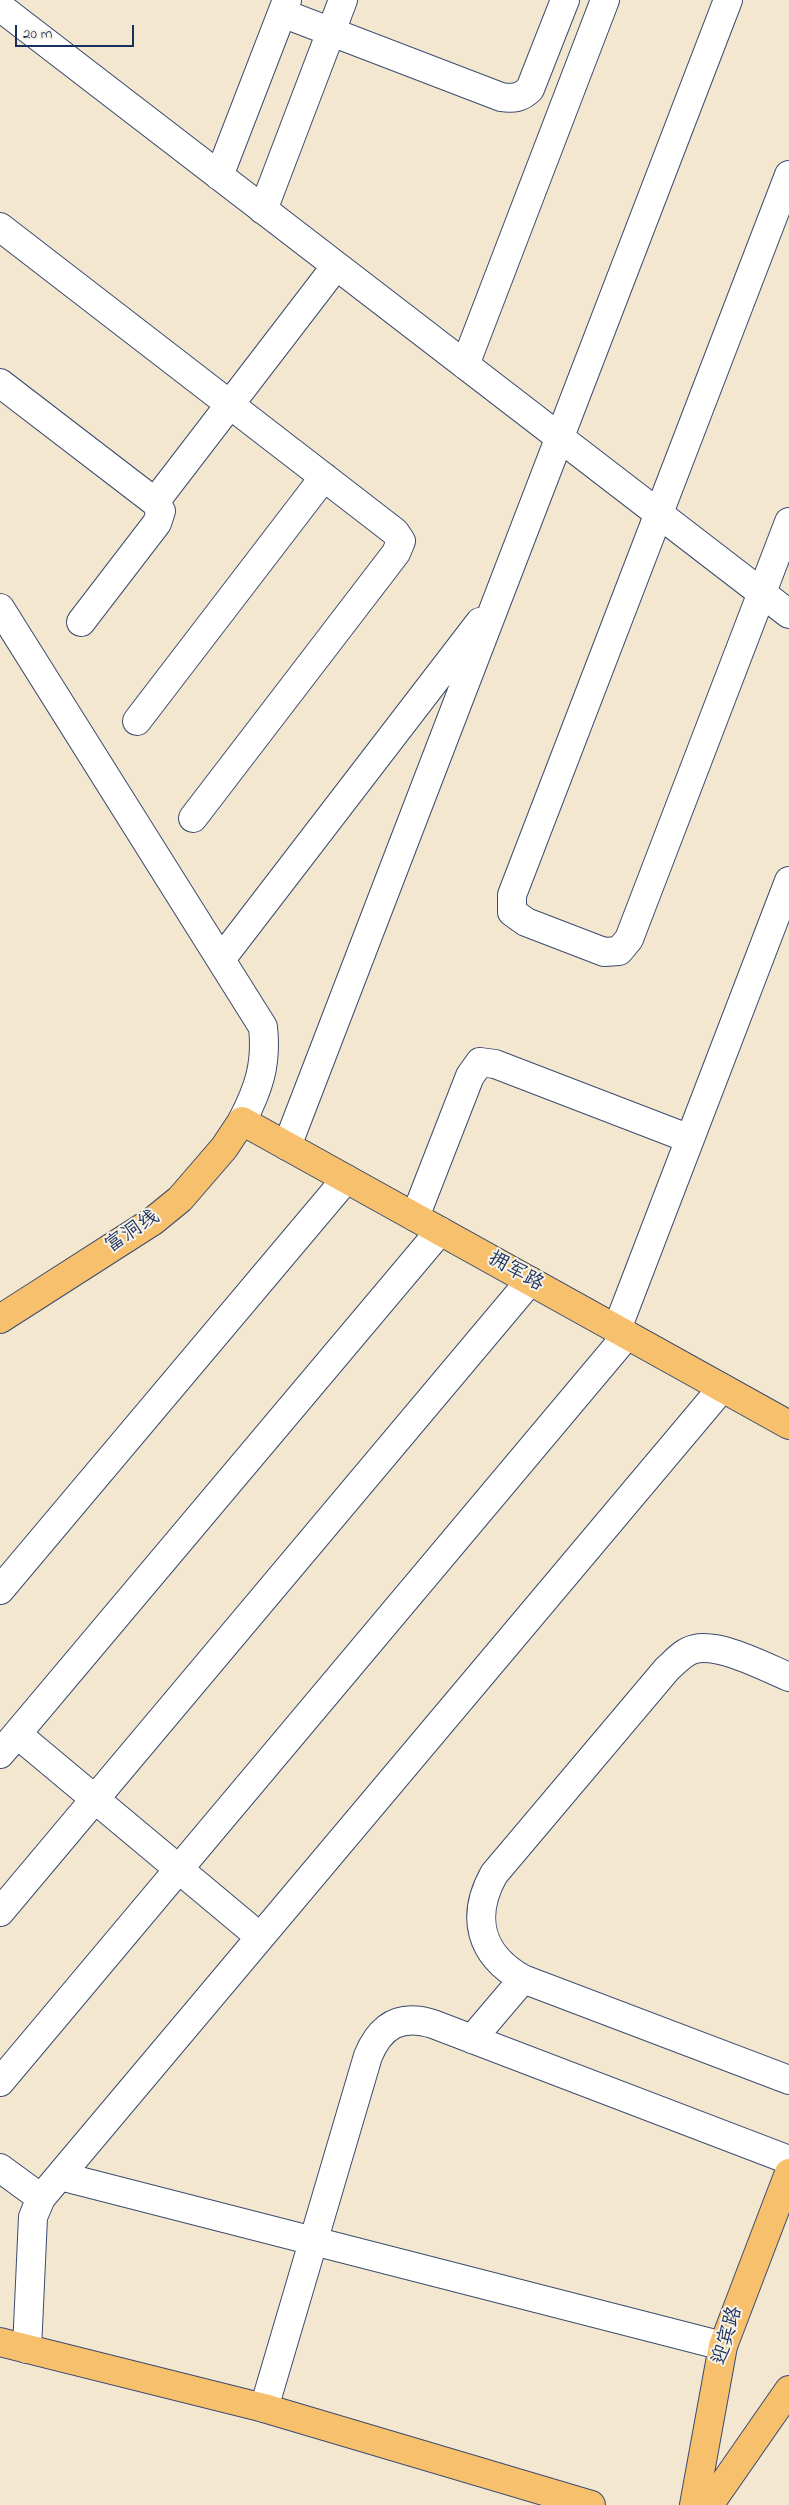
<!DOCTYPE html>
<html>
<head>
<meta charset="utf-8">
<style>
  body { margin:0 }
  #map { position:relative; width:789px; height:2505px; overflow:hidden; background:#f3e7d0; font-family:"Indie Flower",sans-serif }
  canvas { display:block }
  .scale { position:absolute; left:15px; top:25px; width:119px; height:22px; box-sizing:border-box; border:2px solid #1b2f5e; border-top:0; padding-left:6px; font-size:15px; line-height:18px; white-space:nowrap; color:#1b2f5e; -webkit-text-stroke:4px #f7f3e8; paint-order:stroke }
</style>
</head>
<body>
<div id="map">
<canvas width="789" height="2505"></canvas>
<div class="scale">20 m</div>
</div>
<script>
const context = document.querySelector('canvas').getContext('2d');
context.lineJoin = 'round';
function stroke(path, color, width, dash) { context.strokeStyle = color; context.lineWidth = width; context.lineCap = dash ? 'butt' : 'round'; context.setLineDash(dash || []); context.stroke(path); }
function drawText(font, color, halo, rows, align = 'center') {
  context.font = font + ' "Indie Flower","LXGW WenKai TC",sans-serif'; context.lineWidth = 4; context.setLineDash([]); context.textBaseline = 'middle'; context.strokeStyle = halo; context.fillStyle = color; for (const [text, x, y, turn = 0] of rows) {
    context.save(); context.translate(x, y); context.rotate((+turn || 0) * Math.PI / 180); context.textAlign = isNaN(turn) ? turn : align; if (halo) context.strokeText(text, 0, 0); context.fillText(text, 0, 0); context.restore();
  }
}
const minor = new Path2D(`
  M 0,7 L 789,614
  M 282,13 L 501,97 C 513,99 521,98 530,89 L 565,0
  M 789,175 L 512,895 L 512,912 L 526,922 L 604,952 L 619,951 L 629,939 L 789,522
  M 219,176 L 287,0
  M 263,210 L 343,0
  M 0,227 L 395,532 L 401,541 L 396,553 L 193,818
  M 465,365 L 605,0
  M 0,383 L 155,502 L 161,511 L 157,523 L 81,622
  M 155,502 L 336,266
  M 0,608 L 263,1027 C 267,1064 259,1088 242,1121
  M 137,721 L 324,477
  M 222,958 L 480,622
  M 287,1146 L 728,0
  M 415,1217 L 470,1076 L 480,1062 L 495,1064 L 690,1139
  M 617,1329 L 789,881
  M 0,1590 L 346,1179
  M 789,1677 C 765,1667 720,1643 695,1649 C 684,1651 675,1662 667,1669 L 494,1874 C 470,1917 480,1955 523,1979 L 789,2080
  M 17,1734 L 260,1937
  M 0,1754 L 440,1231
  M 0,1912 L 530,1281
  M 472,2039 L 523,1979
  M 0,2082 L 627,1335
  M 0,2168 L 41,2198
  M 60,2176 L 723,2346
  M 27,2349 L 33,2217 L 41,2198 L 722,1388
  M 264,2408 L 368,2056 C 381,2025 401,2014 433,2024 L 789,2160`);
const major = new Path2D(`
  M 0,1319 L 153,1221 L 180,1199 L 224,1148 L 242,1121 L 789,1425
  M 0,2342 L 264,2408 L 591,2505
  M 694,2505 L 723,2346 L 789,2173
  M 709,2505 L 789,2390`);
stroke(minor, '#3b4b6f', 30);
stroke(major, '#3b4b6f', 30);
stroke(minor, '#fff', 28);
stroke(major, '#f7c06c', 28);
drawText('20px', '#1b2f5e', '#f7f3e8', [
  ["富洞线",133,1233,-34],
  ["拥军路",515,1273,29],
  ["迎宾路",729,2336,-73]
]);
</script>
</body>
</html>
